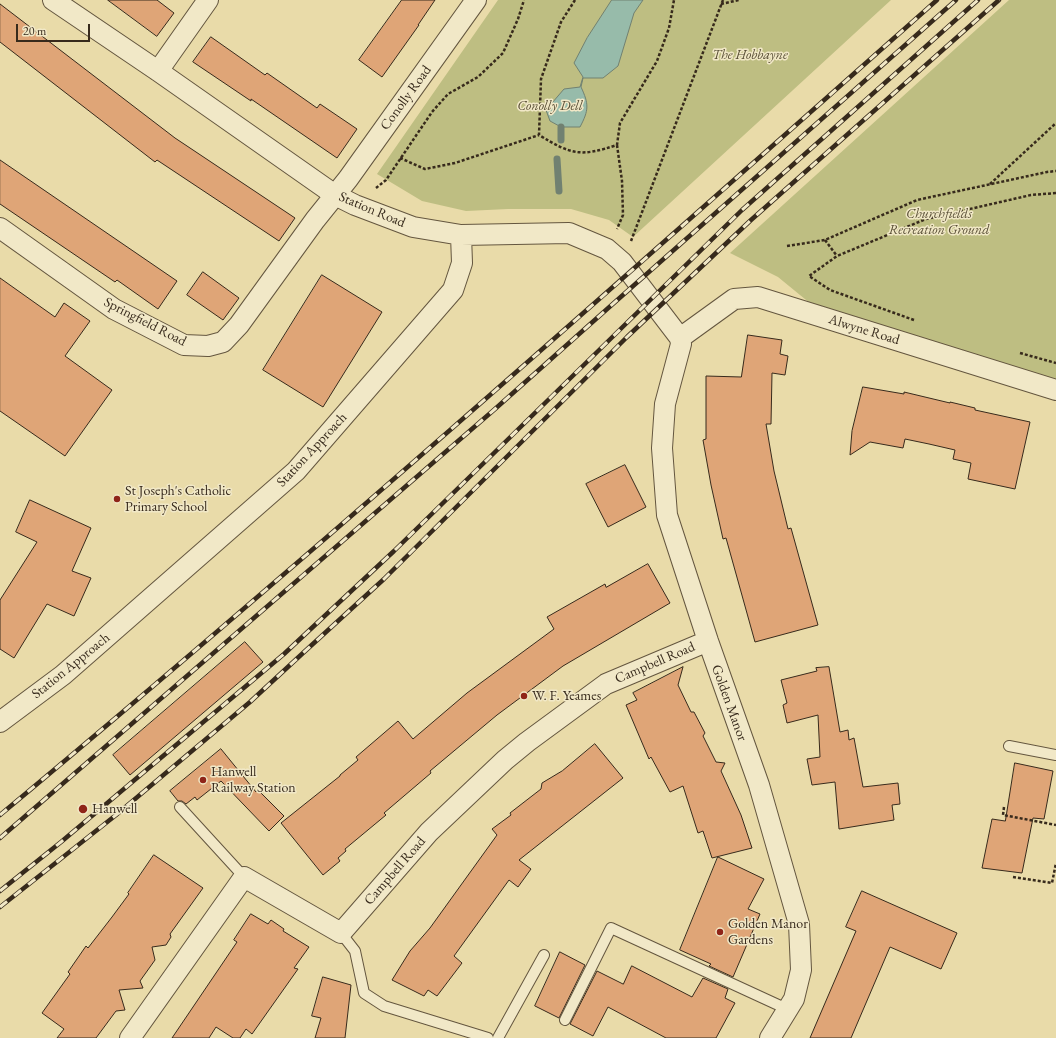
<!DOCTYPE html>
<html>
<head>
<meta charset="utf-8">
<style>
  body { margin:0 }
  #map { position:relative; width:1056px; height:1038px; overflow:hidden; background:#e9dba9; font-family:"EB Garamond",serif }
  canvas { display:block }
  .scale { position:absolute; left:16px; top:24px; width:74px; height:18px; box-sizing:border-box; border:2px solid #372a1c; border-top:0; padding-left:5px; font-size:12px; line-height:14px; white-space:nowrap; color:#372a1c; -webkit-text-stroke:3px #f1e8c7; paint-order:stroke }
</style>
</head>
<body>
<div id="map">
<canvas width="1056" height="1038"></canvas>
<div class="scale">20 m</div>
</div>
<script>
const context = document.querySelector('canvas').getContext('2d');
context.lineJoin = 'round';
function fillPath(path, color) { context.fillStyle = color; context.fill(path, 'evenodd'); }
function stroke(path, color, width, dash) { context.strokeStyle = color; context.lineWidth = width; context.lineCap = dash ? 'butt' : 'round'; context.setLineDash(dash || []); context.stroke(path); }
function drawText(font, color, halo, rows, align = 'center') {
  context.font = font + ' "EB Garamond",serif'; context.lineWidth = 3; context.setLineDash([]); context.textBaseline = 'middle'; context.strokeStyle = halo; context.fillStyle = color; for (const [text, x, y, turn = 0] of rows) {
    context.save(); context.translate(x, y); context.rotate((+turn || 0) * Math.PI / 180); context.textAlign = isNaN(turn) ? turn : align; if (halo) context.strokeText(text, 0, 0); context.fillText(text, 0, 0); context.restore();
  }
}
fillPath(new Path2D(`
  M 498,0 L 891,0 L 633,237 L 609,220 L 571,209 L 508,209 L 466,211 L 422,201 L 377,174 Z
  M 1009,0 L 1056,0 L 1056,381 L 811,304 L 778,277 L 730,253 Z`), '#bebe82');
const water = new Path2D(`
  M 612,0 L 643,0 L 634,13 L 618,66 L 603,78 L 583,78 L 581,87 C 589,104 589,110 580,127 L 561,127 L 550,121 L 546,110 L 564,89 L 580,87 L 583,77 L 574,63 L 587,38 Z`);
fillPath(water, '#97bbaa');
stroke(water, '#718171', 1);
stroke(new Path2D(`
  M 561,127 L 561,140
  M 557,159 L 559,191`), '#718171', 7);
const building = new Path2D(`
  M 108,0 L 157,0 L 174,13 L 157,36 Z
  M 402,0 L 435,0 L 418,25 L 419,25 L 382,77 L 359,60 Z
  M 0,4 L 175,138 L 295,218 L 279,241 L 157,160 L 155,162 L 0,42 Z
  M 211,37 L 265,75 L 267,73 L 317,108 L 320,104 L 357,129 L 337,158 L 251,99 L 251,101 L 193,62 Z
  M 0,160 L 177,281 L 158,309 L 117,280 L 115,282 L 0,204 Z
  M 203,272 L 239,298 L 223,320 L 187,295 Z
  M 322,275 L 382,312 L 323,407 L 263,370 Z
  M 0,278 L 55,317 L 64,303 L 90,321 L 65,356 L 112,390 L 65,456 L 0,411 Z
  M 748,335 L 782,340 L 780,354 L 788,356 L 785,375 L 772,373 L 771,424 L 766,424 L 774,471 L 788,529 L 791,528 L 818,625 L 755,642 L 726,538 L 723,539 L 711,485 L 703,440 L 706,439 L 706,376 L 741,377 Z
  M 863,387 L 904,394 L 904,392 L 950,403 L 950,402 L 975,408 L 975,410 L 1030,422 L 1015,489 L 968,479 L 971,463 L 953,459 L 955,450 L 929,444 L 905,439 L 903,448 L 870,442 L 850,455 L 852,431 Z
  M 625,465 L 646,507 L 608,527 L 586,484 Z
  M 30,500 L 91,528 L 72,571 L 91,578 L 74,616 L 47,604 L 14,658 L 0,649 L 0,600 L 37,542 L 16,532 Z
  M 648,564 L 670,603 L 563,666 L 497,715 L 430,771 L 431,773 L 384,813 L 386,815 L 345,849 L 346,851 L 338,858 L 340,861 L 323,875 L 281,823 L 340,776 L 340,775 L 358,760 L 356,757 L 398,721 L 413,739 L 467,693 L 554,629 L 547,617 L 605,584 L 606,587 Z
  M 245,642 L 263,662 L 130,775 L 113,755 Z
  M 683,667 L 678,685 L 691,712 L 694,712 L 705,733 L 703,736 L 716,762 L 725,763 L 721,771 L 741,815 L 752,848 L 712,858 L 703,831 L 698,833 L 683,786 L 670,792 L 651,757 L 649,759 L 626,705 L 637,700 L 633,693 Z
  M 829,667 L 840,732 L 848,730 L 849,740 L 854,738 L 863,787 L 898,783 L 900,804 L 892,805 L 894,820 L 839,829 L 835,782 L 812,785 L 807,759 L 820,757 L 818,715 L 787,723 L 783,705 L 787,703 L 781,680 L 817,671 L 816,668 Z
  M 595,744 L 623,778 L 519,860 L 531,869 L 518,887 L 509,880 L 454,956 L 462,963 L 437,996 L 428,990 L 424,996 L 392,980 L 410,951 L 430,928 L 497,835 L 492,829 L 511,815 L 510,813 L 541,789 L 542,783 L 562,771 Z
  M 221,749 L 256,792 L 258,790 L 284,816 L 269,831 L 221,781 L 197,800 L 195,797 L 186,804 L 182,801 L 178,801 L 170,791 Z
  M 1015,763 L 1053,771 L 1044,819 L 1033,818 L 1022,873 L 982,868 L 992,819 L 1005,821 Z
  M 154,855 L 203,888 L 170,934 L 171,937 L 166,945 L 152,947 L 155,960 L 140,981 L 143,988 L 119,990 L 125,1010 L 116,1011 L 96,1038 L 57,1038 L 64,1029 L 42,1013 L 70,974 L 68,972 L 86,946 L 88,948 L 112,917 L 129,894 L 128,893 Z
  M 718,857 L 764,879 L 748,909 L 760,914 L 733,977 L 709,966 L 711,964 L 680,950 Z
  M 862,891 L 957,933 L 941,969 L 890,947 L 851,1038 L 810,1038 L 856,931 L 846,927 Z
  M 251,914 L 268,924 L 271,920 L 284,929 L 283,931 L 309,947 L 294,968 L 298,969 L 252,1034 L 246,1029 L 240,1038 L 233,1038 L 216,1027 L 209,1038 L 172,1038 L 237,942 L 234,940 Z
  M 560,952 L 585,965 L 559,1018 L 535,1006 Z
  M 632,966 L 692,997 L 703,978 L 728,989 L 725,998 L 735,1003 L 716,1038 L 666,1038 L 608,1007 L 593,1036 L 570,1024 L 597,971 L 623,984 Z
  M 323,977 L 351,985 L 345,1038 L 315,1038 L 321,1018 L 312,1016 Z`);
fillPath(building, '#dfa577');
stroke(building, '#372a1c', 1);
const service = new Path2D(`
  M 1009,746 L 1056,755
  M 180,807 L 244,877
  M 341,933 L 355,951 L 364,993 L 384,1006 L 488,1038
  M 565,1020 L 611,928 L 787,1009
  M 498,1038 L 544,955`);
const minor = new Path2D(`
  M 53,0 L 158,71 L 335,195 L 355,205 L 413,227 L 461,235 L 569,233 L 607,249 L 622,262 L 680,338
  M 158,71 L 208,0
  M 0,228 L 114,309 L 184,345 L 208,346 L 223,342 L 239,325 L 315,220 L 348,179 L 476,0
  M 680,338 L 681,344 L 665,404 L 662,448 L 667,515 L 708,641 L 759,785 L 799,924 L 801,970 L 794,999 L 770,1038
  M 680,338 L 734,299 L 758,297 L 1056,390
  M 0,722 L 63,675 L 296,471 L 453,290 L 462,263 L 461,235
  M 130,1038 L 244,877 L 341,933 L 429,832 L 505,760 L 527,742 L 606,684 L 708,641`);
stroke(service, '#64563f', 12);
stroke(minor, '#64563f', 22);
stroke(new Path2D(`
  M 575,0 L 561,22 L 541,79 L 539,135 C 572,155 580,157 617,145 L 620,123 L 657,61 L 669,28 L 674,0
  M 721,4 L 739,0
  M 617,145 L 622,181 L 623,215 L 617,229
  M 400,158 L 425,169 L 455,163 L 539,135
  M 990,184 L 1056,123
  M 376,188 L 386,180 L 432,112 L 448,94 L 478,77 L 503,53 L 518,19 L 524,0
  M 825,240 L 837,256
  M 631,241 L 723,0
  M 787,246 L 825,240 L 917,200 L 1047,172 L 1056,171
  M 914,320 L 830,290 L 809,276 L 837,256 L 926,219 L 1031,195 L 1056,193
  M 1020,353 L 1056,363
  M 1004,807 L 1003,815 L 1056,825
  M 1013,877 L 1052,883 L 1056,863`), '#372a1c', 2.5, [3, 2]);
stroke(service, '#f1e8c7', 10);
stroke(minor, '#f1e8c7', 20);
const rail = new Path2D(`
  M 0,815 C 318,550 627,275 937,0
  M 0,838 L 495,409 L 606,310 L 956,0
  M 0,891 L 61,842 L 284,654 L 394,551 L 742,210 L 978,0
  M 0,907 L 116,815 L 250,702 L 303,653 L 384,579 L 627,337 L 751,220 L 999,0`);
stroke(rail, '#372a1c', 4.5);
stroke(rail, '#f1e8c7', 3, [9]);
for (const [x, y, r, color] of [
  [117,499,4,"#8f2418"],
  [524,696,4,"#8f2418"],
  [203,780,4,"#8f2418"],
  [83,809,5,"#8f2418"],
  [720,932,4,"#8f2418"]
]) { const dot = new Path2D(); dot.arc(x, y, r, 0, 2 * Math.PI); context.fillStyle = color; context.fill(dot); stroke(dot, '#f1e8c7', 1.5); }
drawText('italic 14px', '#594f36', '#f1e8c7', [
  ["The Hobbayne",750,55],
  ["Conolly Dell",550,106],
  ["Churchfields",939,214],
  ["Recreation Ground",939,230]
]);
drawText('14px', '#372a1c', '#f1e8c7', [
  ["Conolly Road",406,98,-54],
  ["Station Road",372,210,23],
  ["Springfield Road",145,322,27],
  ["Alwyne Road",864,330,17],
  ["Station Approach",312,450,-47],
  ["Campbell Road",655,663,-23],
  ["Station Approach",71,666,-39],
  ["Golden Manor",729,703,70],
  ["Campbell Road",395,871,-49]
]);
drawText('14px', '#372a1c', '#f1e8c7', [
  ["St Joseph's Catholic",125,491],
  ["Primary School",125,507],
  ["W. F. Yeames",532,696],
  ["Hanwell",211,772],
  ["Railway Station",211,788],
  ["Hanwell",92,809],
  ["Golden Manor",728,924],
  ["Gardens",728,940]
], 'left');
</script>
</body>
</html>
